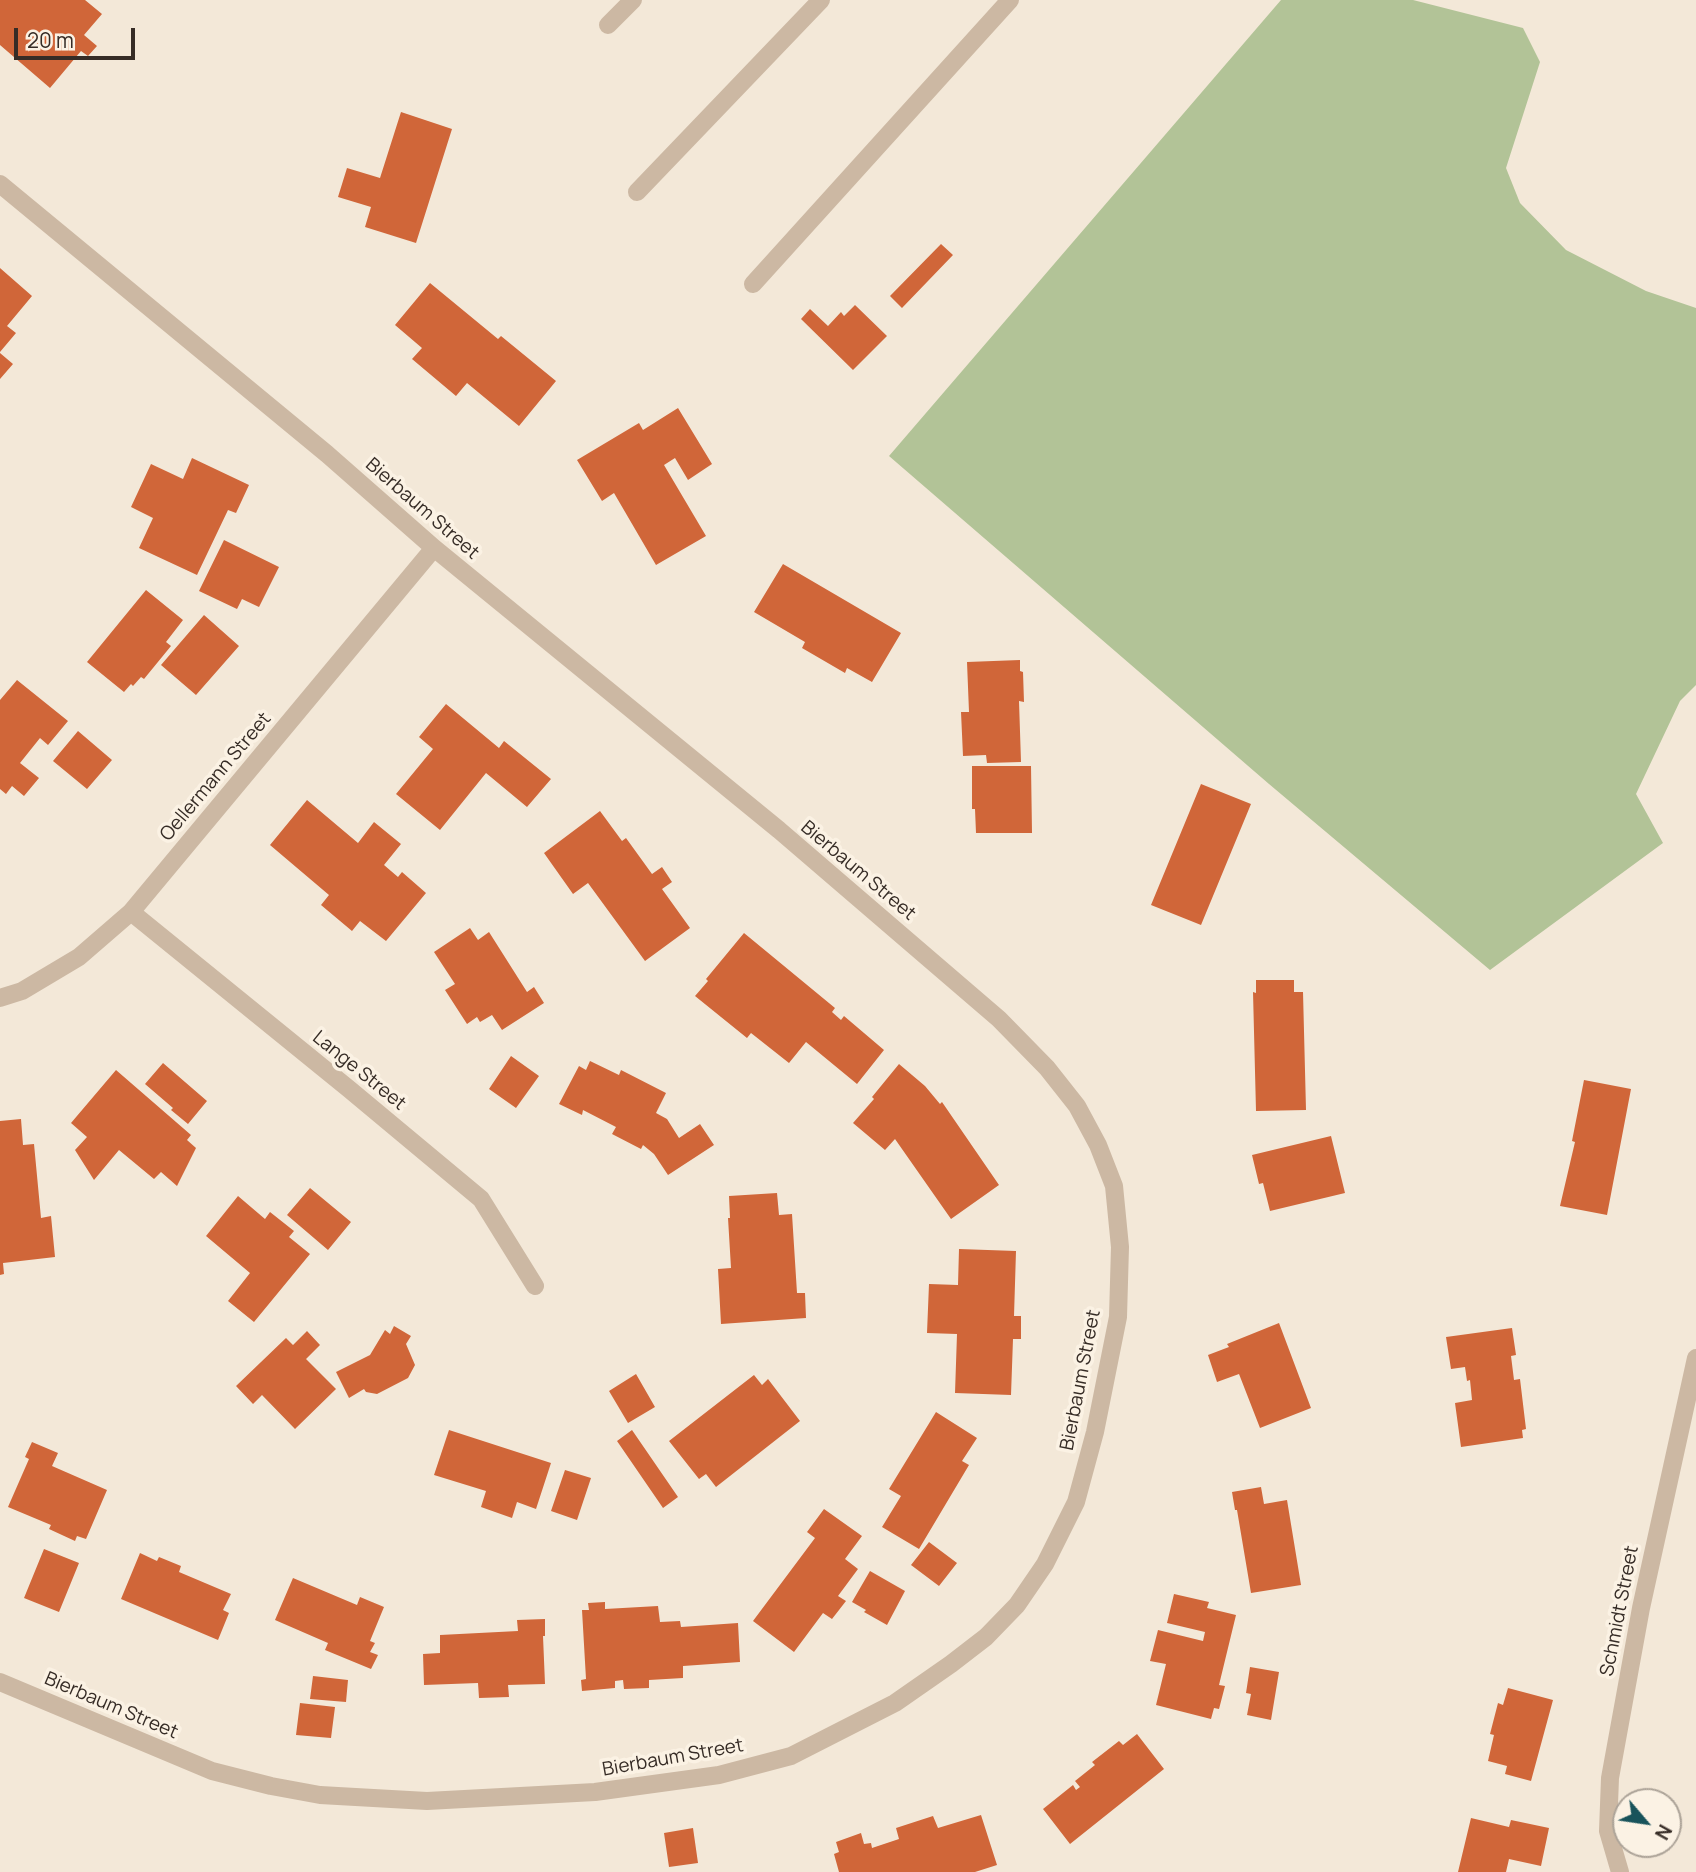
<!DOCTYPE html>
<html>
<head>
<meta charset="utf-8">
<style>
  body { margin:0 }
  #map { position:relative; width:1696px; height:1872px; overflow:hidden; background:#f3e8d8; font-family:Manrope,sans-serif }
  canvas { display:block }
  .north { position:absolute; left:1612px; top:1788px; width:70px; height:70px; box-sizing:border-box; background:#fbf2e4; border:2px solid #aca398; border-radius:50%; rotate:119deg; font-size:19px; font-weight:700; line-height:28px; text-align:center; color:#362c26 }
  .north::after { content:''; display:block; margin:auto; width:24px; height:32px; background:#18535b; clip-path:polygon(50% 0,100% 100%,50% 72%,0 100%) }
  .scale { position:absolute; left:14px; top:28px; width:121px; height:32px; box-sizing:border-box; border:4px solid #362c26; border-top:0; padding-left:9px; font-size:21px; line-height:24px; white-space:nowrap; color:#362c26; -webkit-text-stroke:5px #fbf2e4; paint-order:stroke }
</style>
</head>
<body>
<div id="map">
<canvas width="1696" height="1872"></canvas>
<div class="north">N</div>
<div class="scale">20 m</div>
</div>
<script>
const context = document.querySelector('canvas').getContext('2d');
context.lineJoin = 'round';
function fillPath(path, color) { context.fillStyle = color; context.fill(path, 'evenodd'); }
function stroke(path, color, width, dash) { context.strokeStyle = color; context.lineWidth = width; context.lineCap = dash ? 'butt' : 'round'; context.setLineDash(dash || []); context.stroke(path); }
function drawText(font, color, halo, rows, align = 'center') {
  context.font = font + ' Manrope,sans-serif'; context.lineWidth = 7; context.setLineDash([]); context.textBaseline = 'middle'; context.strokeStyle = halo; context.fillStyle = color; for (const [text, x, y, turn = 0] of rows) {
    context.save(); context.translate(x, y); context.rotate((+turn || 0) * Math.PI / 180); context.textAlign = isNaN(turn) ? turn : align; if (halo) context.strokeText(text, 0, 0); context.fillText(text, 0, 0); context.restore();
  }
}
fillPath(new Path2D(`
  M 1281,0 L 1413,0 L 1523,28 L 1540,62 L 1506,168 L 1520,203 L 1566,250 L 1646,291 L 1696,308 L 1696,685 L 1680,701 L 1636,794 L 1663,843 L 1490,970 L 1269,784 L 889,456 Z`), '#b2c397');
fillPath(new Path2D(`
  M 0,0 L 85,0 L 102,14 L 84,35 L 97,46 L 88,56 L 81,51 L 50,88 L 0,45 Z
  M 401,112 L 452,129 L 416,243 L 365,227 L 371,207 L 338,197 L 347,168 L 380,178 Z
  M 941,244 L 953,255 L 902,308 L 890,296 Z
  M 0,268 L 32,296 L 7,326 L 16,333 L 0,352 Z
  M 430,283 L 498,339 L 501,336 L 556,381 L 519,426 L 467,383 L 456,396 L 412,359 L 422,348 L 395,325 Z
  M 855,305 L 887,336 L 853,370 L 801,319 L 810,309 L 828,326 L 841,312 L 844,316 Z
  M 0,353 L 13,364 L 0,379 Z
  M 678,408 L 712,464 L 688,480 L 675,458 L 664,465 L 706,536 L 656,565 L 614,493 L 602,501 L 577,460 L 639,423 L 643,430 Z
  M 192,458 L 249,485 L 236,513 L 228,510 L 197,575 L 139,548 L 153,518 L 131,507 L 151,464 L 183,479 Z
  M 224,540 L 279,567 L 259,607 L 242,599 L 237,609 L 199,591 Z
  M 783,564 L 901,633 L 872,682 L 847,668 L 845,673 L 802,648 L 805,642 L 754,612 Z
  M 146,590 L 183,620 L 166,642 L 171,646 L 144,679 L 141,677 L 133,686 L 131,684 L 124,692 L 87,662 Z
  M 204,615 L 239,646 L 196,695 L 161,665 Z
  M 1020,660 L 1020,671 L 1023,672 L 1024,702 L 1019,701 L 1021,762 L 987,763 L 986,755 L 963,756 L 961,712 L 969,712 L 967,662 Z
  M 17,680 L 68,721 L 48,745 L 40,738 L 20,763 L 39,778 L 24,796 L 12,786 L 6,794 L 0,789 L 0,700 Z
  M 446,704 L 499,748 L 504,741 L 551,779 L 527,807 L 486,773 L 440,830 L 396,794 L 433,749 L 419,737 Z
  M 78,731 L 112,760 L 87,789 L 53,761 Z
  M 972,766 L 1031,766 L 1032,833 L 976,833 L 975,809 L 972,809 Z
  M 1201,784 L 1251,804 L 1201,925 L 1151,905 Z
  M 307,800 L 358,843 L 374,822 L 401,844 L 384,865 L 398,877 L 402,872 L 426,893 L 386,941 L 360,921 L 352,931 L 321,905 L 329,895 L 270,845 Z
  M 600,811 L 622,841 L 626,838 L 652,874 L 662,867 L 672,882 L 662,889 L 690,928 L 645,961 L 588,883 L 573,894 L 544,853 Z
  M 470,928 L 478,940 L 489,932 L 527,992 L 534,987 L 544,1003 L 502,1030 L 492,1015 L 480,1022 L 477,1017 L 467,1024 L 445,990 L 455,984 L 434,952 Z
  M 744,933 L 835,1008 L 832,1012 L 841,1020 L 844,1016 L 884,1050 L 857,1084 L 806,1042 L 789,1063 L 751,1033 L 747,1038 L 695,996 L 708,981 L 706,979 Z
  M 1256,980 L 1294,980 L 1294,992 L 1303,992 L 1306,1110 L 1256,1111 L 1253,992 L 1256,993 Z
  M 511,1056 L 539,1076 L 516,1108 L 489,1089 Z
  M 590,1061 L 619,1075 L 621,1070 L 666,1093 L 656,1113 L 667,1119 L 679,1138 L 700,1124 L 714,1145 L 668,1175 L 654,1154 L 643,1145 L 641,1149 L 612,1134 L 616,1127 L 583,1110 L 582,1115 L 559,1104 L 579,1066 L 586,1070 Z
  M 163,1063 L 207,1101 L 188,1124 L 171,1110 L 173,1108 L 145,1084 Z
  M 899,1064 L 925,1086 L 940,1104 L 942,1102 L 999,1185 L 951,1219 L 895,1139 L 885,1150 L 853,1123 L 874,1099 L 872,1097 Z
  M 116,1070 L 191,1135 L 187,1140 L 196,1148 L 177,1186 L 161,1172 L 154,1179 L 119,1150 L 94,1180 L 75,1150 L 87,1137 L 71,1123 Z
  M 1584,1080 L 1631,1089 L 1607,1215 L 1560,1206 L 1575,1142 L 1572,1141 Z
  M 21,1119 L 23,1145 L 34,1144 L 41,1218 L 51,1216 L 55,1257 L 3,1263 L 4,1274 L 0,1275 L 0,1121 Z
  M 1331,1136 L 1345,1193 L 1270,1211 L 1263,1183 L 1259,1184 L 1252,1155 Z
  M 310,1188 L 351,1222 L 328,1250 L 287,1215 Z
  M 777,1193 L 779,1215 L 792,1214 L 797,1293 L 805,1293 L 806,1318 L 721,1324 L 718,1269 L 731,1268 L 728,1218 L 730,1218 L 729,1196 Z
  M 238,1196 L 265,1219 L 270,1212 L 294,1231 L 289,1237 L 310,1254 L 254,1322 L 228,1301 L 250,1273 L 206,1236 Z
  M 959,1249 L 1016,1251 L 1014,1316 L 1021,1316 L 1021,1339 L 1013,1339 L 1011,1395 L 955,1393 L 957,1334 L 927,1333 L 929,1284 L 958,1285 Z
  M 1279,1323 L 1311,1408 L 1260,1428 L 1239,1374 L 1217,1382 L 1208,1355 L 1229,1347 L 1227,1344 Z
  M 394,1326 L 411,1336 L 406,1344 L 415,1365 L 408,1378 L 377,1394 L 366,1392 L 364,1389 L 349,1398 L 336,1372 L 370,1355 L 385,1330 L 390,1334 Z
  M 1512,1328 L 1516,1355 L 1511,1356 L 1514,1380 L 1520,1379 L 1526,1429 L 1522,1430 L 1523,1438 L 1461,1447 L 1455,1403 L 1472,1400 L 1470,1380 L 1467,1381 L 1465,1367 L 1451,1369 L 1446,1337 Z
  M 307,1331 L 320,1345 L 306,1359 L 336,1389 L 295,1429 L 262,1395 L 253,1404 L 236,1386 L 286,1338 L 293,1345 Z
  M 636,1374 L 655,1407 L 628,1423 L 609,1391 Z
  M 754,1375 L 762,1385 L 768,1379 L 800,1421 L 716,1487 L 706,1474 L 699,1479 L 669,1441 Z
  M 936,1412 L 977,1438 L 962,1461 L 969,1465 L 919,1549 L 882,1527 L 901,1496 L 889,1489 Z
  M 449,1430 L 551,1463 L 536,1509 L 517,1502 L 512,1518 L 481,1507 L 486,1491 L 434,1475 Z
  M 632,1430 L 678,1497 L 663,1508 L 617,1441 Z
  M 32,1442 L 58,1453 L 52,1466 L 107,1490 L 86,1539 L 77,1536 L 75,1541 L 49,1529 L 51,1525 L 8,1507 L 29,1459 L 25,1457 Z
  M 565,1470 L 591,1478 L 577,1520 L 551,1511 Z
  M 1261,1487 L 1264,1504 L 1287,1500 L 1301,1585 L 1251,1593 L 1237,1510 L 1235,1510 L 1232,1492 Z
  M 824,1509 L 862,1536 L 845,1559 L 858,1569 L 838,1596 L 846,1601 L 832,1619 L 823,1613 L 794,1652 L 753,1621 L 815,1538 L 807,1532 Z
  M 929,1542 L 957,1563 L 939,1586 L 911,1565 Z
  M 44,1549 L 79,1563 L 59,1612 L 24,1598 Z
  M 140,1553 L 157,1561 L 159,1557 L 181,1566 L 179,1572 L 231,1594 L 223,1610 L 229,1613 L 218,1640 L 121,1599 Z
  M 870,1571 L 905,1591 L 887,1625 L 864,1612 L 866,1610 L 852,1602 Z
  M 293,1578 L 357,1605 L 360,1597 L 384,1607 L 370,1641 L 375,1643 L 370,1652 L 378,1655 L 371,1669 L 325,1650 L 328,1643 L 275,1620 Z
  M 1174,1594 L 1209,1602 L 1207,1608 L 1236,1615 L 1219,1685 L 1225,1686 L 1219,1709 L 1214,1708 L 1211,1719 L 1156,1705 L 1166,1664 L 1150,1661 L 1158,1630 L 1203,1641 L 1205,1632 L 1167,1623 Z
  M 605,1602 L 605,1609 L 658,1606 L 660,1622 L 680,1621 L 681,1627 L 738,1623 L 740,1662 L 683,1666 L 683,1678 L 649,1680 L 649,1688 L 624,1689 L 623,1680 L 615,1681 L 615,1688 L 582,1691 L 581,1680 L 586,1679 L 582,1610 L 589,1610 L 588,1603 Z
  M 545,1619 L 545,1636 L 543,1636 L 545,1684 L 508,1685 L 509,1697 L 479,1698 L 478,1683 L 424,1685 L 423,1654 L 440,1653 L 440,1635 L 518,1631 L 517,1620 Z
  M 1250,1667 L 1279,1672 L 1271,1720 L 1247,1715 L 1251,1694 L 1246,1693 Z
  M 313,1676 L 348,1680 L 346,1702 L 310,1699 Z
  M 1508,1688 L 1553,1700 L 1531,1781 L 1505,1774 L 1507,1766 L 1488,1761 L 1494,1735 L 1490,1734 L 1498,1703 L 1503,1705 Z
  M 300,1703 L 335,1707 L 331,1738 L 296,1735 Z
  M 1137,1734 L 1164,1769 L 1070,1844 L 1043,1809 L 1073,1785 L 1076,1790 L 1080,1787 L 1075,1781 L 1095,1765 L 1092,1762 L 1119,1741 L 1123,1745 Z
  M 981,1815 L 997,1865 L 975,1872 L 839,1872 L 834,1854 L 839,1852 L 836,1842 L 861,1833 L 864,1844 L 871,1843 L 872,1848 L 899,1839 L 896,1828 L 933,1816 L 938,1828 Z
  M 1471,1818 L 1509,1827 L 1511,1820 L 1549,1828 L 1541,1866 L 1509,1859 L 1506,1872 L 1458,1872 Z
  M 693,1828 L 698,1863 L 669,1867 L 664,1833 Z`), '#d06639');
stroke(new Path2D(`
  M 608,25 L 633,0
  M 0,184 L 327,454 L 434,548 L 779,830 L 999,1019 L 1047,1068 L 1077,1106 L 1098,1145 L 1114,1186 L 1120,1247 L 1118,1317 L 1095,1432 L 1076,1502 L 1045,1564 L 1017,1605 L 986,1637 L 951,1664 L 895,1703 L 791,1756 L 719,1775 L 595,1792 L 427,1801 L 320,1795 L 271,1786 L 212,1771 L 0,1682
  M 637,192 L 821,0
  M 753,284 L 1010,0
  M 131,912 L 349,1089 L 481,1199 L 535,1286
  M 0,998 L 22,991 L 79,957 L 131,912 L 434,548
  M 1620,1872 L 1608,1831 L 1610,1778 L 1641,1608 L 1696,1358`), '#ccb8a3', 18);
drawText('19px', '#362c26', '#fbf2e4', [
  ["Bierbaum Street",422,509,41],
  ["Oellermann Street",216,777,-50],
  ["Bierbaum Street",858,871,40],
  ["Lange Street",359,1071,39],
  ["Bierbaum Street",1081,1380,-79],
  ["Schmidt Street",1620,1611,-79],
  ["Bierbaum Street",111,1706,23],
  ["Bierbaum Street",673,1758,-10]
]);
</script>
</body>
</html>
